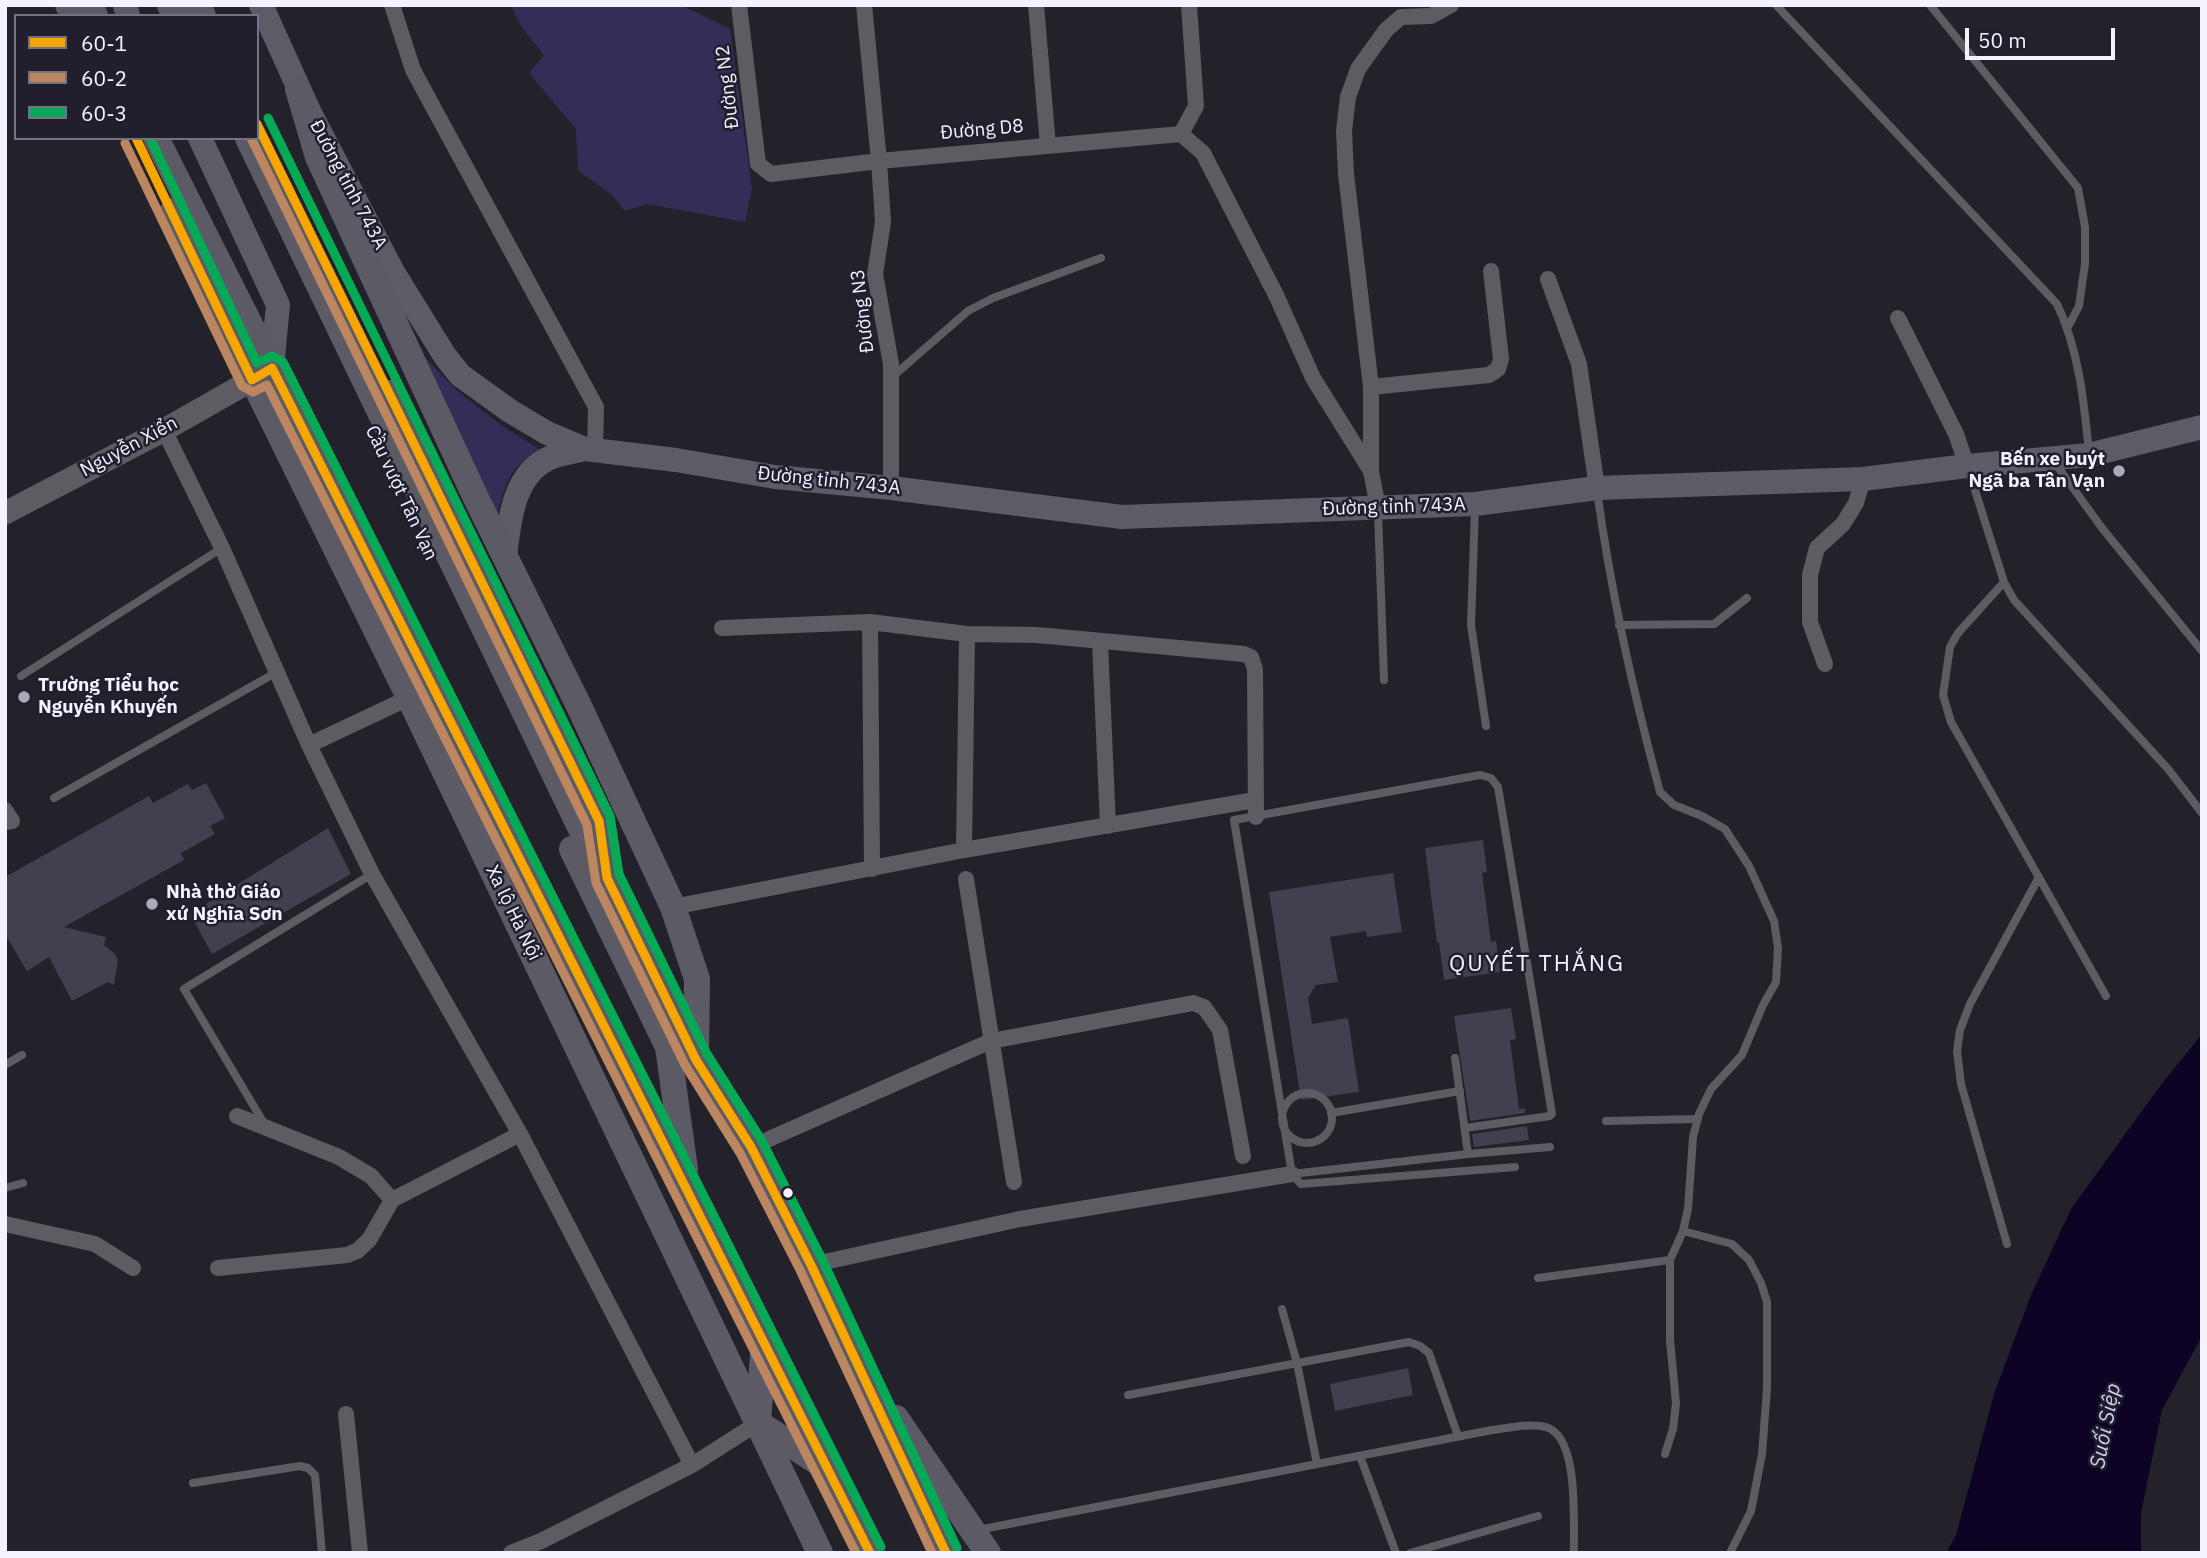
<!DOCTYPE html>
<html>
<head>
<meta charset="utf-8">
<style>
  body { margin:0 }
  #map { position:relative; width:2207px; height:1558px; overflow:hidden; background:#23222a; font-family:"IBM Plex Sans",sans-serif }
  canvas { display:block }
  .frame { position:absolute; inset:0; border:7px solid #f3f2fe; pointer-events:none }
  .legend { position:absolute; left:14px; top:14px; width:245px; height:126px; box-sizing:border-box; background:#211e2e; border:2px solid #757381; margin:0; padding:9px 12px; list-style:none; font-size:21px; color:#f3f2fe }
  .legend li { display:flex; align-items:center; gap:14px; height:35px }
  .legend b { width:35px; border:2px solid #757381 }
  .scale { position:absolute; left:1965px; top:28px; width:150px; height:32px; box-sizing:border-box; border:4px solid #f3f2fe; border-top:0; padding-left:9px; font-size:21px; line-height:24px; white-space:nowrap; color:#f3f2fe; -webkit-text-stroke:5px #211e2e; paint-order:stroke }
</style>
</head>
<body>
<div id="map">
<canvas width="2207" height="1558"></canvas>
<div class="frame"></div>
<ul class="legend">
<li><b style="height:9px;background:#f7a600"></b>60-1</li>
<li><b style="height:9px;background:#bb8660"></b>60-2</li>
<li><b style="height:9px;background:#06aa56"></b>60-3</li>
</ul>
<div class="scale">50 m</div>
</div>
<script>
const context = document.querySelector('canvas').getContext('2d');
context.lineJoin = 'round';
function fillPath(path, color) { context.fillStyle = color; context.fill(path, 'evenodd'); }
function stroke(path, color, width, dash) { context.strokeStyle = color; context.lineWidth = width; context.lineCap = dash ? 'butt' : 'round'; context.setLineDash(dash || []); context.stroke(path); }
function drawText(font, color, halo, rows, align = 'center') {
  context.font = font + ' "IBM Plex Sans",sans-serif'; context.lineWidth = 5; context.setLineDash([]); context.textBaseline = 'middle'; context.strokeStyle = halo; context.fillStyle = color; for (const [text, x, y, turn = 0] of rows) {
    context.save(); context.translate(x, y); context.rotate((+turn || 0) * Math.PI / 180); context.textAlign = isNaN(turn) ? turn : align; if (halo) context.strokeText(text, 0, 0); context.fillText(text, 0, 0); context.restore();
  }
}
fillPath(new Path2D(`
  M 510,5 L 681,5 L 730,29 L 752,189 L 745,222 L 647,204 L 625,211 L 613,196 L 578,170 L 576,129 L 529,73 L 544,55 L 523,29 Z
  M 416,348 L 455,389 L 501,425 L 542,451 C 510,464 506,482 497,514 Z`), '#362c58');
fillPath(new Path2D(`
  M 2202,1034 L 2202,1336 L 2162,1410 L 2141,1513 L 2141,1553 L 1946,1553 L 1956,1535 L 1994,1394 L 2031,1295 L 2071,1209 L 2160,1086 Z`), '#0e0325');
fillPath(new Path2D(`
  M 206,783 L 225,818 L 210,826 L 215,834 L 181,853 L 184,860 L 64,927 L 106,937 L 104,945 L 114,953 L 118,960 L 114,985 L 108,982 L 72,1001 L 49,957 L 27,971 L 5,934 L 5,877 L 149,796 L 153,803 L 188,784 L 192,790 Z
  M 328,828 L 351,874 L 212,954 L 190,914 Z
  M 1483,840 L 1487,872 L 1482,873 L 1491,942 L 1496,941 L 1500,972 L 1444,980 L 1439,942 L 1437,943 L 1425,848 Z
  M 1393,873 L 1402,932 L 1367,937 L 1366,931 L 1330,937 L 1338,982 L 1316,985 L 1308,998 L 1312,1024 L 1348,1018 L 1359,1092 L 1301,1100 L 1269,892 Z
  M 1511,1008 L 1516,1039 L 1510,1040 L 1519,1109 L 1525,1108 L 1525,1113 L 1470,1121 L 1454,1016 Z
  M 1527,1126 L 1529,1140 L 1474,1147 L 1472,1134 Z
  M 1408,1368 L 1413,1395 L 1335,1411 L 1330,1384 Z`), '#423f4e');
stroke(new Path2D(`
  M 1776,5 L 2057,304 C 2079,350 2084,402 2089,452
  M 1930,5 L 2078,188 L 2085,227 L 2085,264 L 2079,306 L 2068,327
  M 891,378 L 968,311 L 993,298 L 1101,258
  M 2055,463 L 2102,528 L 2202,651
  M 1968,468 L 2004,582 L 2014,600 L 2168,769 L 2202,813
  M 1597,491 C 1611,593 1633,692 1660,792 L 1674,805 L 1702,816 L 1725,829 L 1749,866 L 1774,921 L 1778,948 L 1776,982 L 1763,1005 L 1742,1055 L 1711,1089 L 1699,1114 L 1693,1137 L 1688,1209 L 1683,1231 L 1670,1260 L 1670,1340 L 1676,1403 L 1673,1429 L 1665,1454
  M 1475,507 L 1471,625 L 1486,726
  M 1378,511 L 1384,680
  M 2004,582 L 1958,633 L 1950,647 L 1943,695 L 1951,722 L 2106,996
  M 1619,625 L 1714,624 L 1747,598
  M 21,676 L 222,548
  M 54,798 L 277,672
  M 5,1065 L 22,1055
  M1282 1118a25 25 0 1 1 50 0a25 25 0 1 1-50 0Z
  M 1331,1113 L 1460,1091
  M 1606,1121 L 1698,1119
  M 265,1125 L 184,989 L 372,874
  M 1465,1128 L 1550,1116 L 1552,1114 L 1498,787 L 1491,778 L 1480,775 L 1234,820 L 1292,1174 L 1301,1184 L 1515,1167
  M 1468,1154 L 1550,1147
  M 1292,1174 L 1468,1154 L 1455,1058
  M 5,1188 L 23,1183
  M 1683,1231 L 1732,1244 L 1749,1260 L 1761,1283 L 1767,1302 L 1767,1389 L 1762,1454 L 1751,1511 L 1730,1553
  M 2007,1244 L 1961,1084 L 1957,1051 L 1960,1030 L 1970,1004 L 2039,877
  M 1538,1278 L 1670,1260
  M 1282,1309 L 1297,1363 L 1317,1464
  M 1128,1395 L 1409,1342 L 1420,1346 L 1429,1353 L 1458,1436
  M 1360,1456 L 1396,1553
  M 193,1483 L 300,1466 L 308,1468 L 315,1475 L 322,1553
  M 978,1530 L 1492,1430 C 1508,1428 1529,1423 1546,1427 C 1580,1437 1573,1524 1574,1553
  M 1410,1553 L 1538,1516`), '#5e5c63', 8);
stroke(new Path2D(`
  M 392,5 L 413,70 L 596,407 L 595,451
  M 739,5 L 758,164 L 771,174 L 879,161 L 1181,134 L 1196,106 L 1189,5
  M 864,5 L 879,161 L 883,222 L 875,274 L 891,364 L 891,488
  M 1036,5 L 1048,146
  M 1181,134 L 1203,153 L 1277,297 L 1313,378 L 1371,471
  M 1548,279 L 1579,364 L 1597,488
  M 1898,318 L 1956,434 L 1967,466
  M 1371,387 L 1489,375 L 1498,369 L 1501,359 L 1491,271
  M 164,430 L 222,548 L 309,745 L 372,874 L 520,1134 L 692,1465
  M 1378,508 L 1371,471 L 1371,387 L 1346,174 L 1344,131 L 1348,97 L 1358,69 L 1386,30 L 1401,17 L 1431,16 L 1451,5
  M 870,622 L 872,869
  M 722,628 L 870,622 L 967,634 L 1037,635 L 1244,654 L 1251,657 L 1255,669 L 1256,817
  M 1100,642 L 1108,826
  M 1825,664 L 1810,622 L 1810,575 L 1817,548 L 1843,524 L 1856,503 L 1863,479
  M 309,745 L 417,694
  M 5,810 L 12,821 L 5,822
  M 964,850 L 967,634
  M 966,879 L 1014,1182
  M 673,907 L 964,850 L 1255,800
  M 237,1116 L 339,1157 L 371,1176 L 392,1200
  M 751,1147 L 991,1041 L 1193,1003 L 1204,1007 L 1220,1030 L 1243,1156
  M 5,1224 L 95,1244 L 133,1268
  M 811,1265 L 1020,1219 L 1292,1174
  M 218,1268 L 347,1255 L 357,1251 L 369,1240 L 392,1200 L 520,1134
  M 346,1414 L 360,1553
  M 511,1553 L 541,1541 L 692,1465 L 758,1423`), '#5e5c63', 16);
stroke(new Path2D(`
  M 5,513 L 164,430 L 252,380`), '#5e5c63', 23);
stroke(new Path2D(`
  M 125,5 L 128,16
  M 261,5 L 309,111 L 393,272 L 445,356 L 460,375 L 510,411 L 547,433 L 585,449 L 676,460 L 775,477 L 891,488 L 1122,517 L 1475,504 L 1597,488 L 1863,479 L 1967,466 L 2089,455 L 2202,427
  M 200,138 L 278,305 L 272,368
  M 505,557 C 509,522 513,472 552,457 C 563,453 574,452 585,449`), '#5d5c66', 24);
stroke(new Path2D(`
  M 68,5 L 74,16
  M 90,5 L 95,16
  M 170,5 L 175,16
  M 198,5 L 203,16
  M 298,89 L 318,157 L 475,496 L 578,704 L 673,907 L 697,979 L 696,1055
  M 156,138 L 870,1553
  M 248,138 L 580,827 L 696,1060 L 751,1147 L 811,1265 L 946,1553
  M 173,211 L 205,283 L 409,697 L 820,1553
  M 391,393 L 599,821 L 604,856
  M 572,849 L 668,1047 L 685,1169
  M 896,1418 L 988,1553
  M 758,1422 L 764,1341
  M 758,1423 L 827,1468`), '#5c5a64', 26);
stroke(new Path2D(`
  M 257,124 L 599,821 L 607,878 L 696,1060 L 751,1147 L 811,1265 L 946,1553
  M 136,138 L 252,380 L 272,368 L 870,1553`), '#f7a600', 9);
stroke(new Path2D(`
  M 251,138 L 587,825 L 596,883 L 685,1065 L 740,1153 L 800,1270 L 932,1553
  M 125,143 L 242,386 L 253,392 L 267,385 L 856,1553`), '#bb8660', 9);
stroke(new Path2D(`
  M 268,118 L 610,816 L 619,874 L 707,1054 L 762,1141 L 822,1259 L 957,1548
  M 150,138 L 257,363 L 272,356 L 283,362 L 881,1547`), '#06aa56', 9);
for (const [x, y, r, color] of [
  [2119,471,7,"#aaa9b4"],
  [24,697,7,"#aaa9b4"],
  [152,904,7,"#aaa9b4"],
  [788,1193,6,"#f3f2fe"]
]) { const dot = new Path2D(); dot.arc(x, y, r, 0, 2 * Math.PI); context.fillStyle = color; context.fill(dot); stroke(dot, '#211e2e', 2.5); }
drawText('19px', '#f3f2fe', '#211e2e', [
  ["Đường N2",728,87,-97],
  ["Đường D8",982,130,-5],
  ["Đường tỉnh 743A",348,185,62],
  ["Đường N3",863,311,-97],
  ["Nguyễn Xiển",129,447,-28],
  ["Đường tỉnh 743A",829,481,6],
  ["Cầu vượt Tân Vạn",401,493,65],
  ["Đường tỉnh 743A",1394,507,-2],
  ["Xa lộ Hà Nội",513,913,64]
]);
drawText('bold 19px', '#f3f2fe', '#211e2e', [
  ["Bến xe buýt",2105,460,"right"],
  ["Ngã ba Tân Vạn",2105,482,"right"],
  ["Trường Tiểu học",38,686],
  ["Nguyễn Khuyến",38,708],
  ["Nhà thờ Giáo",166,893],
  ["xứ Nghĩa Sơn",166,915]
], 'left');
drawText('italic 21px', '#d4cef3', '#211e2e', [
  ["Suối Siệp",2106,1426,-79]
]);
context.letterSpacing = '2px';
drawText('23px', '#f3f2fe', '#211e2e', [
  ["QUYẾT THẮNG",1537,964]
]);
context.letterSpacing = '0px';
</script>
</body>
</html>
